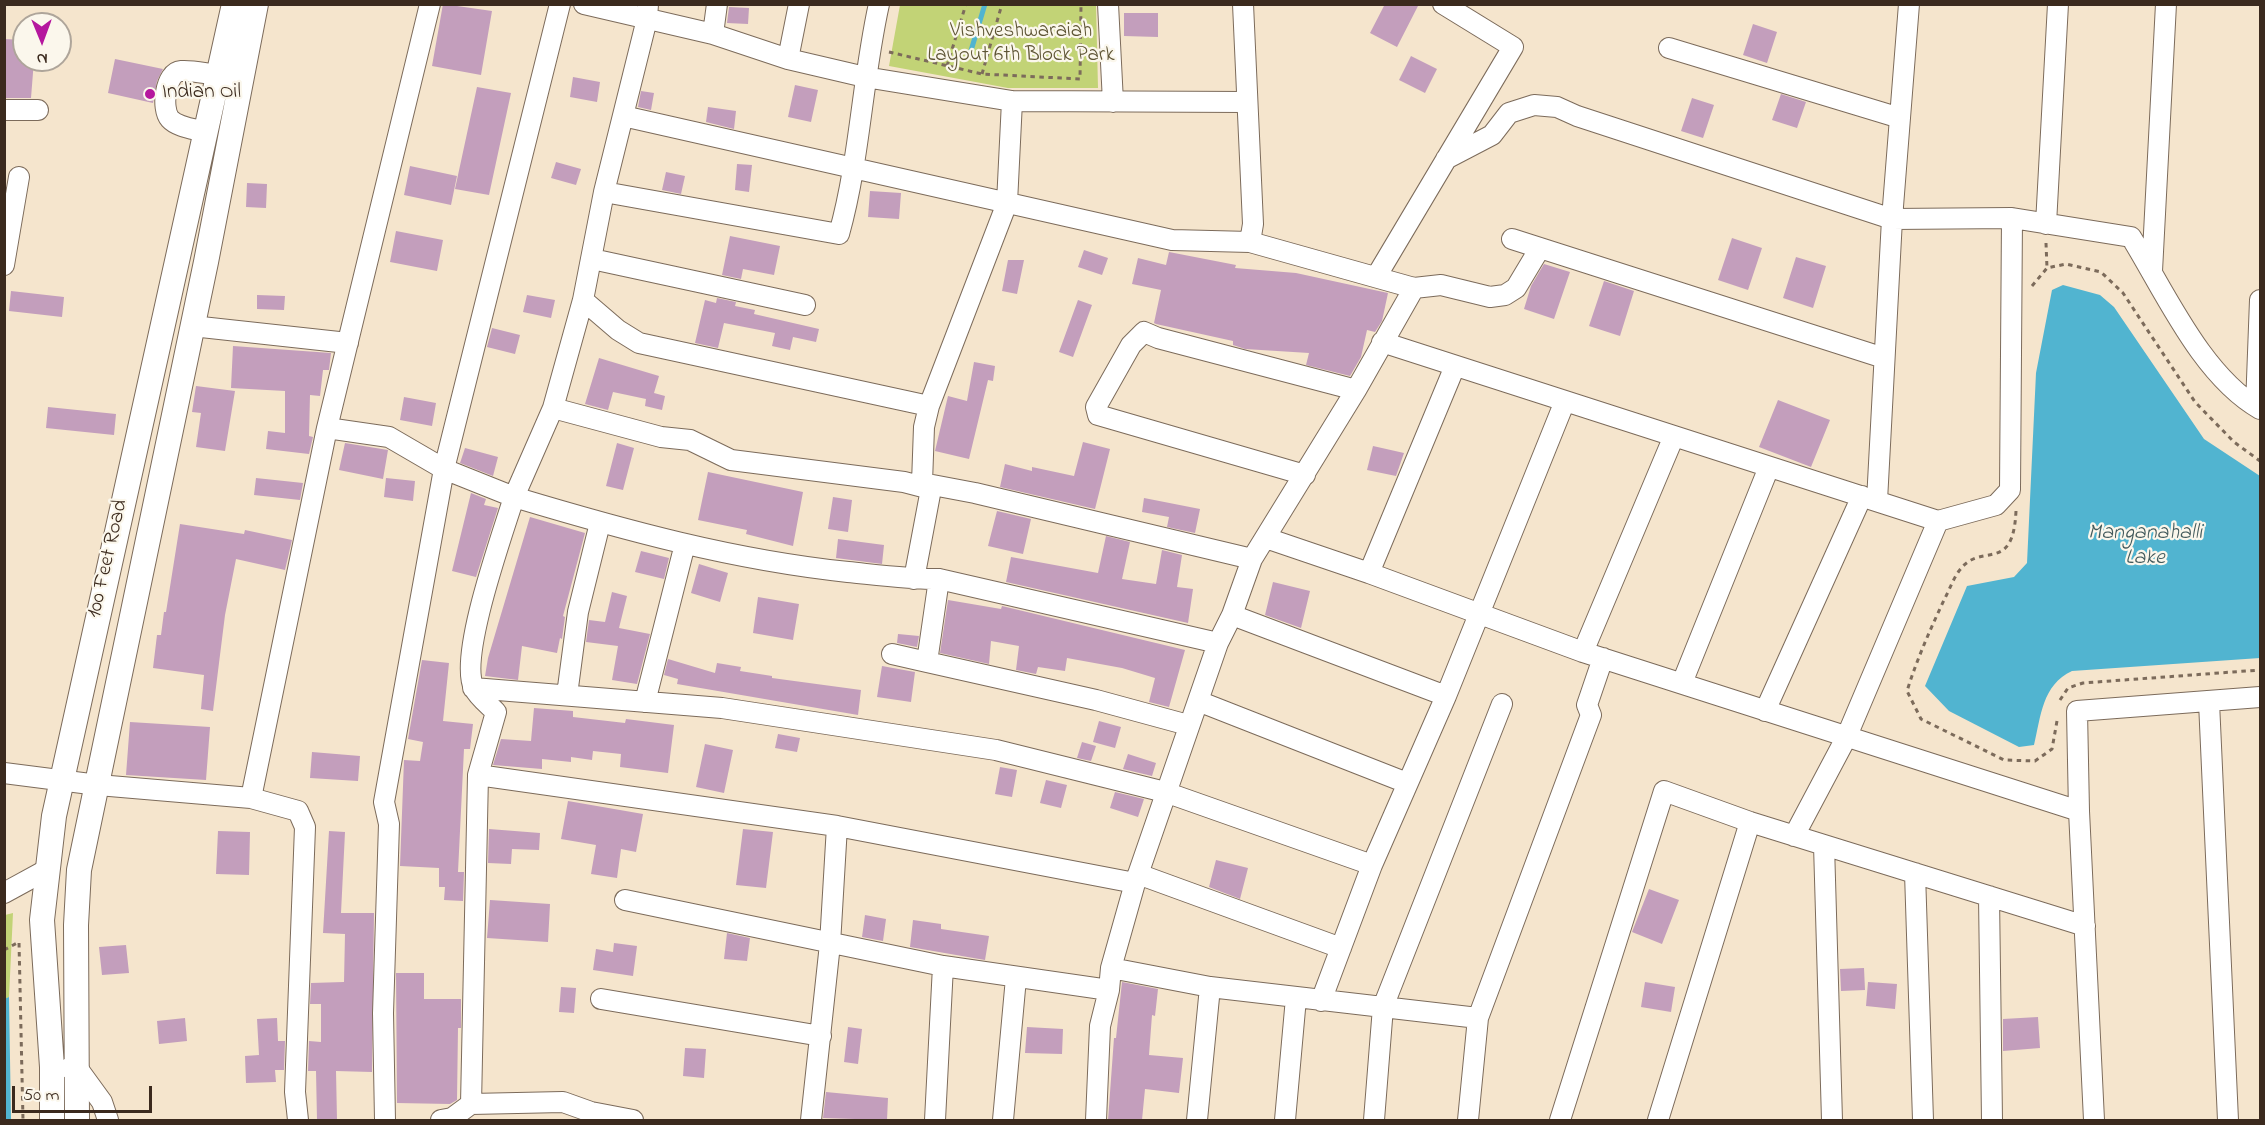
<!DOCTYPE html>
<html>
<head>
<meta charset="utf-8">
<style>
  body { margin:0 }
  #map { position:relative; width:2265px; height:1125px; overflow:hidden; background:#f5e5cd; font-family:"Indie Flower",sans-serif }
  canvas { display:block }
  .frame { position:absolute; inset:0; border:6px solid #3b2a1e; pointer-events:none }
  .north { position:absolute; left:12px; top:12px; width:60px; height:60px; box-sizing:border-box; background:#fbf7ec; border:2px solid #aea59a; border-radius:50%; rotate:179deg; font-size:16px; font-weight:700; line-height:24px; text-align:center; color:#3b2a1e }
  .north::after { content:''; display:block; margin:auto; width:21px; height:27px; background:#b5179e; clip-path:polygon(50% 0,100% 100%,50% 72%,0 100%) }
  .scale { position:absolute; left:12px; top:1086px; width:140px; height:27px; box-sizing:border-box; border:3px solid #3b2a1e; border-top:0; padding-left:8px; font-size:18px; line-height:21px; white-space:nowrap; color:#3b2a1e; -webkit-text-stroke:4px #fbf7ec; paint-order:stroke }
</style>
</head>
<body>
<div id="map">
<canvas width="2265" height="1125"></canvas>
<div class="frame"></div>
<div class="north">N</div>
<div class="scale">50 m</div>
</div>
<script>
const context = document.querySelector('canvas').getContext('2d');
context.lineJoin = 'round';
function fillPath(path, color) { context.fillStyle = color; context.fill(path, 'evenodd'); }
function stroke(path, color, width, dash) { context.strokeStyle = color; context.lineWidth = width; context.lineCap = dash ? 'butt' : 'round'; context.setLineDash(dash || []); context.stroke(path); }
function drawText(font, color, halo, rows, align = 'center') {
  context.font = font + ' "Indie Flower",sans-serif'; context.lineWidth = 4.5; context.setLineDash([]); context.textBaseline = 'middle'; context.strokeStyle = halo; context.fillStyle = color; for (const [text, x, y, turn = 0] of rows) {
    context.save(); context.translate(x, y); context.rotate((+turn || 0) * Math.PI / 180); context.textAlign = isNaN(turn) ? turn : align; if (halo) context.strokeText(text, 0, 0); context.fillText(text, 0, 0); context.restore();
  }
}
fillPath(new Path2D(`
  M 900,5 L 1096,5 L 1098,88 L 1008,88 L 889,66 Z
  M 13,913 L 9,997 L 5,999 L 5,915 Z`), '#c2d376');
fillPath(new Path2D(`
  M 2063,285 L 2100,295 L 2114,307 L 2204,439 L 2260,476 L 2260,658 L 2072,671 C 2042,685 2041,716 2034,745 L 2019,747 L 1949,711 L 1925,686 L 1967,586 L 2014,577 L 2027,563 L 2036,373 L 2052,290 Z
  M 9,997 L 11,1120 L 5,1120 L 4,999 Z`), '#51b4d0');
stroke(new Path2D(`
  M 970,54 L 985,4`), '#51b4d0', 5);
fillPath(new Path2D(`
  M 443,4 L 492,11 L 481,75 L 432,66 Z
  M 1385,4 L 1419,4 L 1397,47 L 1370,33 Z
  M 729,7 L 749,8 L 748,24 L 727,23 Z
  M 1124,13 L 1158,13 L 1158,37 L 1124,36 Z
  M 1753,24 L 1777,32 L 1767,63 L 1743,55 Z
  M 4,39 L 24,40 L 24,60 L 34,60 L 31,98 L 4,98 Z
  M 1411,56 L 1437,69 L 1425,93 L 1399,80 Z
  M 115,59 L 163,69 L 157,81 L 153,103 L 108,93 Z
  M 573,77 L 600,82 L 597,102 L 570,97 Z
  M 795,85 L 818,90 L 811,122 L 788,117 Z
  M 477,87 L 511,93 L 489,195 L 455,189 Z
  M 641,91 L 654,93 L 651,110 L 638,107 Z
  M 1781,94 L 1806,102 L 1797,128 L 1772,120 Z
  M 1692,98 L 1714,105 L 1703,138 L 1681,131 Z
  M 708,107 L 736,111 L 734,129 L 706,122 Z
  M 556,162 L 581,169 L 576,185 L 551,178 Z
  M 737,164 L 752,165 L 749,192 L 735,190 Z
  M 410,166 L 457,176 L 451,205 L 404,195 Z
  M 666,172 L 685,176 L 681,194 L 662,190 Z
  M 247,183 L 267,184 L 266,208 L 246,207 Z
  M 870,191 L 901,193 L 899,219 L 868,217 Z
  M 396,231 L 443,240 L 437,271 L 390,262 Z
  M 730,236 L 780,246 L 774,275 L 743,269 L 741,279 L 722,275 Z
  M 1732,238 L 1762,248 L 1748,290 L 1718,280 Z
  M 1084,250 L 1108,258 L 1102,275 L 1078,267 Z
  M 1169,252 L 1236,265 L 1235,268 L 1296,273 L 1388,293 L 1382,321 L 1375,332 L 1367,330 L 1361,357 L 1350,376 L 1306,365 L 1309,353 L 1245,349 L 1233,345 L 1233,341 L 1156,324 L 1154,323 L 1161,290 L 1132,284 L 1138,258 L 1166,265 Z
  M 1796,257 L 1826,266 L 1813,308 L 1783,298 Z
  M 1008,260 L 1024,260 L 1017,294 L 1002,291 Z
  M 1544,264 L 1570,272 L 1554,319 L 1524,309 L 1531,286 Z
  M 1604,281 L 1634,291 L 1620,336 L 1589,326 Z
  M 11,291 L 64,297 L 62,317 L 9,311 Z
  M 257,295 L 285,296 L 284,310 L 257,309 Z
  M 527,295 L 555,300 L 551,318 L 523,312 Z
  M 717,298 L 736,302 L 735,306 L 755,310 L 754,314 L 819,329 L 816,342 L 793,337 L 790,350 L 772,346 L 775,333 L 724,323 L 718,348 L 695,343 L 705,300 L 716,303 Z
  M 1078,300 L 1092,305 L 1073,357 L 1059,352 Z
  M 492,328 L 520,335 L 515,354 L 487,347 Z
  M 233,346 L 331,353 L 329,370 L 323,370 L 320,396 L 310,395 L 309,436 L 313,437 L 309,454 L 266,449 L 268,431 L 285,433 L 285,391 L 231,388 Z
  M 599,358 L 659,376 L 654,393 L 665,396 L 662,410 L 645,406 L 646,399 L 613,392 L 608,410 L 585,404 Z
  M 974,362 L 995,366 L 993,381 L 988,380 L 969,459 L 935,451 L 948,396 L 967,401 Z
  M 196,386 L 235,391 L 225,451 L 196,447 L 201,413 L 192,412 Z
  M 404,397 L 436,403 L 432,426 L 400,420 Z
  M 1778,400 L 1830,420 L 1811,467 L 1759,447 Z
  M 48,407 L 116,414 L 114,435 L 46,428 Z
  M 1083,442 L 1110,449 L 1095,509 L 1000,487 L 1005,464 L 1032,471 L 1032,467 L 1074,476 Z
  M 345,443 L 388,450 L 383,479 L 339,470 Z
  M 617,443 L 634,448 L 623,490 L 606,486 Z
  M 1373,446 L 1404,453 L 1396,476 L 1367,470 Z
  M 465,448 L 498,457 L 493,476 L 460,463 Z
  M 708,472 L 803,492 L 793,546 L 746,534 L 747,530 L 698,520 Z
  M 256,478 L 303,483 L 300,500 L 254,495 Z
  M 386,478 L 415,481 L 413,501 L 384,497 Z
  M 471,493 L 486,499 L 484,505 L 498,508 L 476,577 L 452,571 Z
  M 833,497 L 852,500 L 848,532 L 828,529 Z
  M 1144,498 L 1200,509 L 1195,533 L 1167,527 L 1169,517 L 1142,512 Z
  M 997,511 L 1031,519 L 1023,554 L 988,546 Z
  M 530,517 L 585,533 L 563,616 L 565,617 L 562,639 L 560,638 L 557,653 L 522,646 L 518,680 L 485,676 L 488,658 Z
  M 180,524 L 244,534 L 245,530 L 292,540 L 285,570 L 236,559 L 225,615 L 213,711 L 201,709 L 204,675 L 153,668 L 157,635 L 161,635 L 164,612 L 166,612 Z
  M 1106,536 L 1130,542 L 1122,579 L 1156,584 L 1162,550 L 1182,555 L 1177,587 L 1193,589 L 1188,623 L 1006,582 L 1011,557 L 1098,573 Z
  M 838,539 L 884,545 L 882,564 L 836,558 Z
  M 641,551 L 669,558 L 664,579 L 635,572 Z
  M 699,564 L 728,573 L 720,602 L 691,593 Z
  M 1273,582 L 1310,591 L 1301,628 L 1265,615 Z
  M 612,592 L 627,596 L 619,628 L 650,634 L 637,684 L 612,680 L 618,646 L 586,642 L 589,620 L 605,622 Z
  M 758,597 L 799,604 L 793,640 L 753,633 Z
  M 948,600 L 1001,609 L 1002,606 L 1185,650 L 1169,707 L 1149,702 L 1155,678 L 1122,668 L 1067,658 L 1065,671 L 1038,667 L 1036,674 L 1016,670 L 1019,646 L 991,641 L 989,664 L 940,653 Z
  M 898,634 L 919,636 L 917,647 L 897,643 Z
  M 668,659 L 715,673 L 717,663 L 741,667 L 740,671 L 772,676 L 772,678 L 861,690 L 858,715 L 677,684 L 678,679 L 664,675 Z
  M 422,660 L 449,663 L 443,721 L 473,724 L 470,749 L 464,749 L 458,872 L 464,872 L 463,901 L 444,900 L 445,887 L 439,887 L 439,868 L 400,866 L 404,760 L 420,761 L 423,742 L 408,739 Z
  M 882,666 L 915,672 L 911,702 L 877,697 Z
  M 534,708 L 573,711 L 573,717 L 625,723 L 626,719 L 674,725 L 668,773 L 620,767 L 621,754 L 593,751 L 592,760 L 571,757 L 571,762 L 542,759 L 542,769 L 493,765 L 501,739 L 531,741 Z
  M 1099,721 L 1121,727 L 1115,748 L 1093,742 Z
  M 130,722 L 210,727 L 206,780 L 126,775 Z
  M 778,734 L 800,738 L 797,752 L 775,748 Z
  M 1082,742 L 1096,746 L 1091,761 L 1077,758 Z
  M 705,744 L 733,750 L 724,793 L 696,787 Z
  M 312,752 L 360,756 L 358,781 L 310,778 Z
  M 1128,754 L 1156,763 L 1152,776 L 1123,769 Z
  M 1000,767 L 1017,770 L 1012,797 L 995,794 Z
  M 1046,780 L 1067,785 L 1061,808 L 1040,803 Z
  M 1115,792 L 1144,799 L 1138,817 L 1110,808 Z
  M 568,801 L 643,814 L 636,852 L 621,849 L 617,878 L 591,874 L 596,845 L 561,839 Z
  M 489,829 L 540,833 L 539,850 L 512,849 L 511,864 L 488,863 Z
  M 743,829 L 773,832 L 766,888 L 736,885 Z
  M 218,831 L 250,832 L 249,875 L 216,874 Z
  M 329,831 L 345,832 L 341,913 L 374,913 L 372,1072 L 336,1071 L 337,1120 L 317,1120 L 316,1071 L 308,1071 L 309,1041 L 321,1042 L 321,1004 L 310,1004 L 311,983 L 344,982 L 345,934 L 323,933 Z
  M 1216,860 L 1248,868 L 1240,899 L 1209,887 Z
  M 1649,889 L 1679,900 L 1662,944 L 1632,932 Z
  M 490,900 L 550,904 L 548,942 L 487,938 Z
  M 865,915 L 886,919 L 883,941 L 862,937 Z
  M 913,920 L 941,924 L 941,929 L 989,936 L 985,960 L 910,947 Z
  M 727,933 L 750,938 L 747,961 L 724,959 Z
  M 614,943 L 637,946 L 633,976 L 593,970 L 596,949 L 613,952 Z
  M 126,945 L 129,973 L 102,975 L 99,947 Z
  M 1864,968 L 1865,990 L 1841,991 L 1840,969 Z
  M 396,973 L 424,973 L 424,999 L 461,999 L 461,1028 L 458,1028 L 457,1100 L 450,1104 L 397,1103 Z
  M 1122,982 L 1158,989 L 1155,1016 L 1152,1015 L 1149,1055 L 1183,1058 L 1179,1093 L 1145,1089 L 1142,1120 L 1108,1120 L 1114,1038 L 1116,1038 Z
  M 1645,982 L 1675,987 L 1671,1012 L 1641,1007 Z
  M 1868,982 L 1897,984 L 1895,1009 L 1866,1006 Z
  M 561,987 L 576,988 L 574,1013 L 559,1012 Z
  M 2038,1017 L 2040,1048 L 2003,1051 L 2003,1019 Z
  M 185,1018 L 187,1041 L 159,1044 L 157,1021 Z
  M 277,1018 L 278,1041 L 285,1041 L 284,1070 L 275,1070 L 276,1082 L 246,1083 L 245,1056 L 259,1055 L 257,1019 Z
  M 848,1027 L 862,1029 L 858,1064 L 844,1062 Z
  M 1027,1027 L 1063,1029 L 1062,1054 L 1025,1053 Z
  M 685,1048 L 706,1049 L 704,1078 L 683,1076 Z
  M 826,1092 L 888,1098 L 887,1120 L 823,1118 Z`), '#c39ebc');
const minor = new Path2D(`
  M 584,4 L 713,34 L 788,59 L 865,77 L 1012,101 L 1246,102
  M 1108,4 L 1113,102
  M 713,34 L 717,4
  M 1669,48 L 1900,118
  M 788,59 L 799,4
  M 1012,101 L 1007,203 L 929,406 L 924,427 L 922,483 L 975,493 L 1252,559
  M 4,110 L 38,110
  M 623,116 L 1172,240 L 1250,242
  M 205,132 C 195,129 177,127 170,119 C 161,109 165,72 181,71 C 193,70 207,74 219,75
  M 1446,159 L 1492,135 L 1509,113 L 1534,105 L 1557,107 L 1577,116 L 1892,219 L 2012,218 L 2131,237 C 2165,292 2202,376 2260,409
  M 604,192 L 839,234 C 860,159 862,80 879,4
  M 2046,224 L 2058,4
  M 1512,239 L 1884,358
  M 592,259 L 805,305
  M 4,265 L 19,177
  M 2152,271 L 2166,4
  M 1376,277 L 1513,47 L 1443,4
  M 1414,288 L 1441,285 L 1490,297 L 1505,295 L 1516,288 L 1540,248
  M 583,300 L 618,330 L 639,343 L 929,406
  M 192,326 L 348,343
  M 1382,342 L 1938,521 L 1996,505 L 2010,490 L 2012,218
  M 1455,366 L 1369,573 L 1583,652 L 2079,811
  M 2256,406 L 2260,300
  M 553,408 L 661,437 L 690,440 L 731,460 L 904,482 L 931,489 L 914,579
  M 327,428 L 389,437 L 444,469 L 514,497 L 553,408 L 583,300 L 604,192 L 647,19 L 648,4
  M 1305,475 L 1098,415 L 1096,407 L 1131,345 L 1144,332 L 1158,338 L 1356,390
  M 1877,501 L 1892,219 L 1909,4
  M 1266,538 L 1369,573
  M 1232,615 L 1446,696
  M 1583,652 L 1674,436
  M 892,654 L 927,662 L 939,579
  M 927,662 L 1096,700 L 1188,725
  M 1682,683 L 1769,467
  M 473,688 L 722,708 L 996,750 L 1165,792 L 1372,865
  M 567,695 L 578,612 L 600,523
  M 1198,701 L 1407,783
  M 645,702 L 685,544
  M 2209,702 L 2228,1120
  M 1765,711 L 1862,496
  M 4,773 L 98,785 L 251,798
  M 478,775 L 837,826 L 1135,883
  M 1794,836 L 1846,738 L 1938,521
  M 1824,845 L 1832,1120
  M 1915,873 L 1923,1120
  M 1138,874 L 1341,948
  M 4,893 L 48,869
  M 1989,896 L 1992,1120
  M 625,900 L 943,966 L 1109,990
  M 1111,968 L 1210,987 L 1478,1018 L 1591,715 L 1587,705 L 1603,658
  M 601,999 L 821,1036
  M 1321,1001 L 1372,865 L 1446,696 L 1565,401
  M 69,1068 L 78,1069 L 102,1102 L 108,1120
  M 471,1104 L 478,775 L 496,712 C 489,705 478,697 474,688 C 458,657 503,533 514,497 C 624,530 733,560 848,572 C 878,575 908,579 939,579 L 1218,643
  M 298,1120 L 295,1092 L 305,827 L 298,811 L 251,798 L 327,428 L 430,4
  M 385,1120 L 383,1013 L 389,824 L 384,802 L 444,469 L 560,4
  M 441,1120 L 452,1118 L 471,1104 L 563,1102 L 591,1112 L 633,1120
  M 811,1120 L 830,944 L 837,826
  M 935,1120 L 943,966
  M 1003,1120 L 1016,978
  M 1096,1120 L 1100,1026 L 1109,990 L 1111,968 L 1135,883 L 1218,643 L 1232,615 L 1252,559 L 1356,390 L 1414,288 L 1250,242 L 1253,224 L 1243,4
  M 1197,1120 L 1210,987
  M 1285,1120 L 1296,998
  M 1374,1120 L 1383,1007 L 1502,704
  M 1468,1120 L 1478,1018
  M 1560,1120 L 1664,791 L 1750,822 L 2085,926
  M 1658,1120 L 1750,822
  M 2094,1120 L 2079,811 L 2077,711 L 2260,697`);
const major = new Path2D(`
  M 52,1120 L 52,1067 L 42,920 L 54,816 L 234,4
  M 77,1120 L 76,925 L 79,870 L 206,262 L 256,4`);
stroke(minor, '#7c6b5b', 22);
stroke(major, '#7c6b5b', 26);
stroke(new Path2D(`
  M 889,52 L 982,74 L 1080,79 L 1081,4
  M 947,66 L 966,4
  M 982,74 L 1002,4
  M 2046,243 L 2047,268
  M 2032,286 L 2047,268 L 2066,264 L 2101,272 L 2123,293 L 2195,402 L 2234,442 L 2260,461
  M 2016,511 C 2013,576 1981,540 1959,571 C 1953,579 1949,591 1944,600 C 1930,630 1917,659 1907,691 L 1921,719 L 2004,760 L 2035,761 L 2052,749 L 2057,721
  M 2060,700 L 2068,688 L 2083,683 L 2260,670
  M 4,950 L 19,942 L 23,1120`), '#7c6b5b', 3, [4.5, 4.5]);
stroke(minor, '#fff', 20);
stroke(major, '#fff', 24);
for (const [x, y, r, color] of [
  [150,94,6,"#b5179e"]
]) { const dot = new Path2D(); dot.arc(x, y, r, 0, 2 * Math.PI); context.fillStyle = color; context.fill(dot); stroke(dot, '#fbf7ec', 2); }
drawText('21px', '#5d5434', '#fbf7ec', [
  ["Vishveshwaraiah",1021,33],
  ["Layout 6th Block Park",1021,57]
]);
drawText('21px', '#3b2a1e', '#fbf7ec', [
  ["Indian Oil",162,94]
], 'left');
drawText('21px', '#3b2a1e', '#fbf7ec', [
  ["100 Feet Road",109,559,-77]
]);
drawText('italic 22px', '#435a5c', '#fbf7ec', [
  ["Manganahalli",2145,534],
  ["Lake",2145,559]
]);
</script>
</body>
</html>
